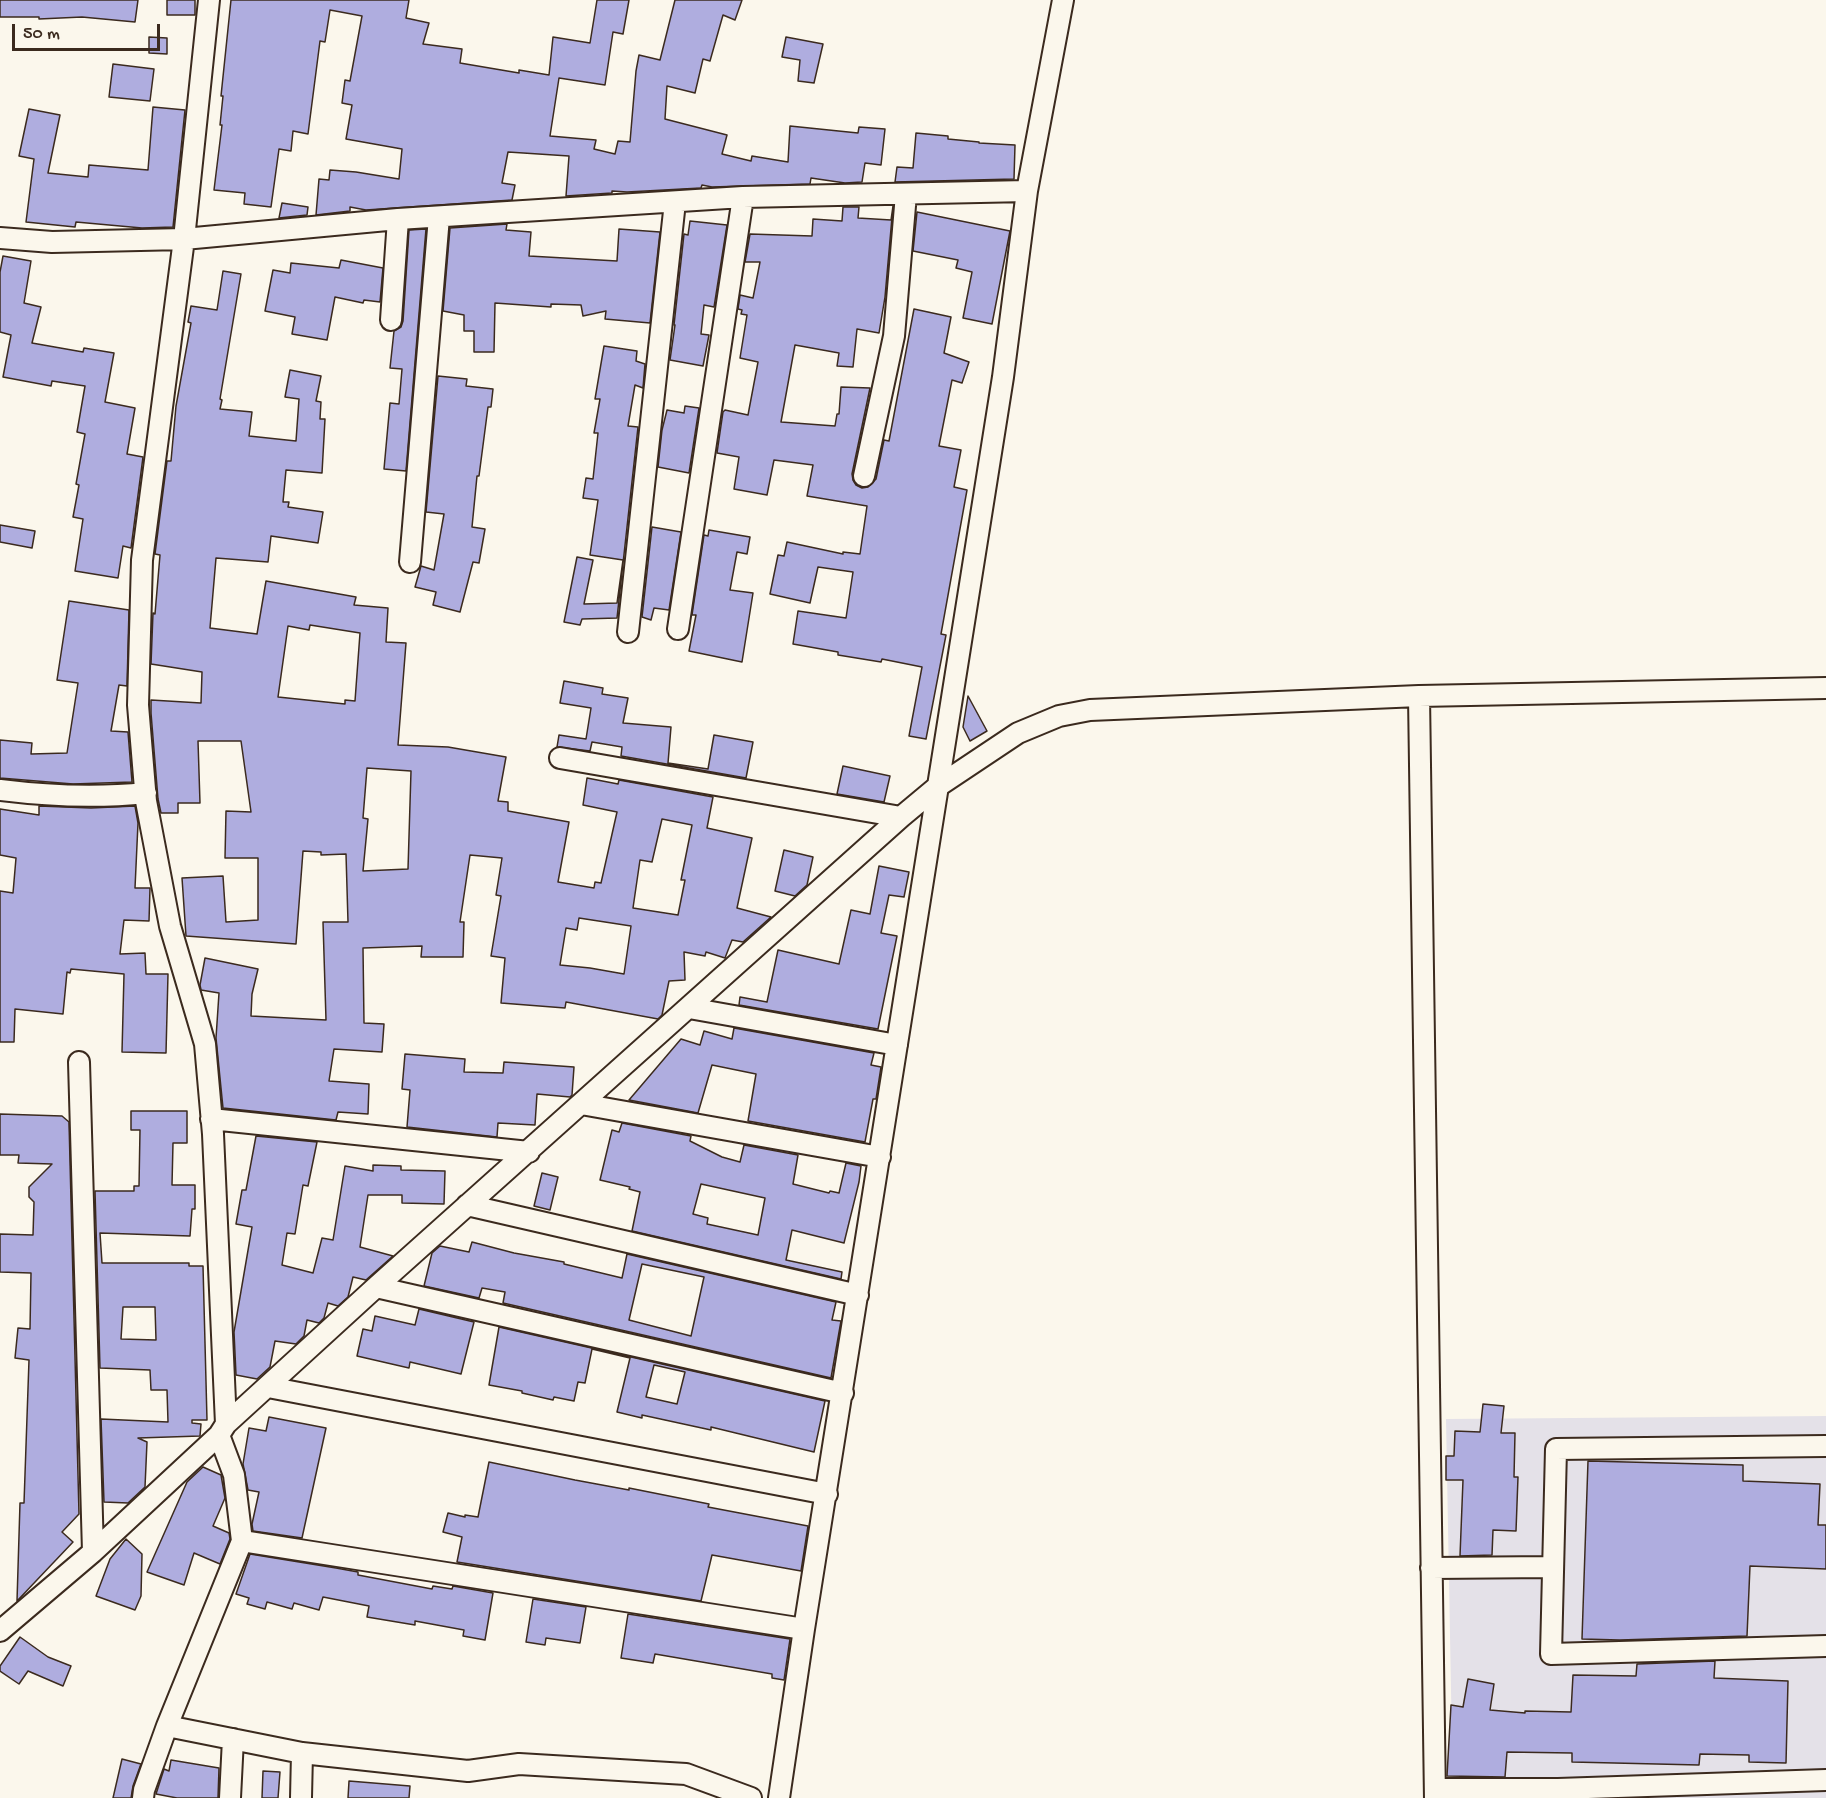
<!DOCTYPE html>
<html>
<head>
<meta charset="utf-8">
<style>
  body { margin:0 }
  #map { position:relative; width:1826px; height:1798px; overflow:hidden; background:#fbf7ec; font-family:"Gochi Hand",sans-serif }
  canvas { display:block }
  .scale { position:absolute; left:12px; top:24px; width:148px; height:27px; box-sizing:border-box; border:3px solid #3b2a1e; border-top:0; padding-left:8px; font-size:18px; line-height:21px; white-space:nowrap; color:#3b2a1e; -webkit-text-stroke:4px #fbf7ec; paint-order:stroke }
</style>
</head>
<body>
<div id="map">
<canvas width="1826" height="1798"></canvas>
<div class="scale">50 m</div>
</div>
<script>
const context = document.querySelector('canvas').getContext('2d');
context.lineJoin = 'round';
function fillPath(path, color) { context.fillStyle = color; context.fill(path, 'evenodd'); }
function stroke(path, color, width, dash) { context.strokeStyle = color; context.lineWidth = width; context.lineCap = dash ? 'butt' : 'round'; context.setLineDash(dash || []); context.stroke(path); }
fillPath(new Path2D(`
  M 1826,1416 L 1826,1798 L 1453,1798 L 1446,1419 Z`), '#e4e1e8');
const building = new Path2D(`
  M 0,0 L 138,0 L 135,22 L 82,17 L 39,19 L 39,17 L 0,17 Z
  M 167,0 L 195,0 L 195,15 L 167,15 Z
  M 231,0 L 409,0 L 406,18 L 429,23 L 423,44 L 462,49 L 460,63 L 519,73 L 519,70 L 549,75 L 553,37 L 590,43 L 597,0 L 629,0 L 623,34 L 613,32 L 605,85 L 559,78 L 550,136 L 596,140 L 594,149 L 615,154 L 618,141 L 630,142 L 636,71 L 639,55 L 660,60 L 675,0 L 742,0 L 735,20 L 723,15 L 710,61 L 703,59 L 695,93 L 667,86 L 665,119 L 727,135 L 722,154 L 751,161 L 752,156 L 788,162 L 790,126 L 858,133 L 859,127 L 885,129 L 881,165 L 865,163 L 862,182 L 845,183 L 811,178 L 810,184 L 712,187 L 702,185 L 701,188 L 627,192 L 612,191 L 612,193 L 566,196 L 569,156 L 508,152 L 502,183 L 515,185 L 512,200 L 366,210 L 350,207 L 350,211 L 316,215 L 319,179 L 329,180 L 330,170 L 356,172 L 399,179 L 402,149 L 346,139 L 352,105 L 342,103 L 345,80 L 350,81 L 362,16 L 330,10 L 325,42 L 320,41 L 308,134 L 293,131 L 291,151 L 279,149 L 271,207 L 244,204 L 245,193 L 214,190 L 222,125 L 220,125 L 223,96 L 221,96 Z
  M 149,37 L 167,38 L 167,54 L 149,53 Z
  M 786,37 L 823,44 L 814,83 L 798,81 L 800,60 L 782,57 Z
  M 113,64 L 154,69 L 150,101 L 109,97 Z
  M 153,107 L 185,110 L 173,227 L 142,228 L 76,222 L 75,227 L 26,222 L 34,159 L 19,156 L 29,109 L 60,115 L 48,173 L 88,177 L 89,165 L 148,170 Z
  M 916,133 L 948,136 L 948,139 L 979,142 L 979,143 L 1015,145 L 1014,179 L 895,182 L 897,167 L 913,168 Z
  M 282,203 L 308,207 L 307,215 L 279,218 Z
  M 893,206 L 885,297 L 879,333 L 857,329 L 853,367 L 837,366 L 839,353 L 795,345 L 781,422 L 835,426 L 837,414 L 839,414 L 841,387 L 870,388 L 852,474 L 853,480 L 856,485 L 862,488 L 868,487 L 876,479 L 884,440 L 889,441 L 914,309 L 951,317 L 944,353 L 969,362 L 962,383 L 952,380 L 939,446 L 961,450 L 954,487 L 967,490 L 941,634 L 946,635 L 926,739 L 909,736 L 922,667 L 882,659 L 881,662 L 838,655 L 838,652 L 793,644 L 798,611 L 846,618 L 853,572 L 818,567 L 810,603 L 770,594 L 778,555 L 784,556 L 787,542 L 843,554 L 843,552 L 860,554 L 867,506 L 807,496 L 813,465 L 774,460 L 767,495 L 734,489 L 739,457 L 717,453 L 723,412 L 725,410 L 748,415 L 758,362 L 740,358 L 747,315 L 741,314 L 742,310 L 738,309 L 740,295 L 753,298 L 760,262 L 745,262 L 750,234 L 812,236 L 813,219 L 842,221 L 843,207 L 859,207 L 858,218 L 891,220 Z
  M 917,212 L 1010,231 L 992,324 L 963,318 L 972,272 L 956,268 L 958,260 L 913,251 Z
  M 690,221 L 727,225 L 714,307 L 704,305 L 701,334 L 709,335 L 703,366 L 670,360 L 675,325 L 674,325 L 684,234 L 688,235 Z
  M 507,224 L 506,230 L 531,232 L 529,256 L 617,261 L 619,229 L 660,232 L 650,323 L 605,319 L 606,311 L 583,316 L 581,305 L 551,304 L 551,307 L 495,303 L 494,352 L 474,352 L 474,331 L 464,331 L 464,315 L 443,311 L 450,228 Z
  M 426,229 L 406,471 L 384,469 L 390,403 L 399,404 L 402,369 L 390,368 L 394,331 L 401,327 L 403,321 L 409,230 Z
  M 3,256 L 31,261 L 24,303 L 41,307 L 32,343 L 83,352 L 84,348 L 114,353 L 105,402 L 135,408 L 127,454 L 143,457 L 131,548 L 123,546 L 118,578 L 75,571 L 83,519 L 73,517 L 79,485 L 76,484 L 85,434 L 77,432 L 85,386 L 52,381 L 51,386 L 3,377 L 11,335 L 0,332 L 0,272 Z
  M 341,260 L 383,268 L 380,302 L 364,300 L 363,303 L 335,297 L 327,340 L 292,334 L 295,317 L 265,311 L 273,270 L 290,273 L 291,263 L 339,268 Z
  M 223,271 L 241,274 L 220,399 L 222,400 L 220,409 L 252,412 L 249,436 L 296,441 L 299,399 L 285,397 L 290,370 L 321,376 L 316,401 L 321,402 L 320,419 L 325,419 L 322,473 L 286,470 L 283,502 L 289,502 L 288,507 L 323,512 L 318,543 L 271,536 L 268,562 L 216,558 L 210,628 L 257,634 L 266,581 L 356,597 L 354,605 L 388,608 L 386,642 L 406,643 L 398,745 L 448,747 L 506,757 L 498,801 L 508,802 L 508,811 L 569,822 L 558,882 L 594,888 L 595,882 L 601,883 L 617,812 L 583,805 L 587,778 L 618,784 L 619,780 L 713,797 L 707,828 L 752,838 L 737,908 L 771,917 L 743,942 L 732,940 L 725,958 L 706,952 L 705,956 L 684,952 L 685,980 L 669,981 L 662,1015 L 658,1019 L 566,1002 L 565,1008 L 501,1003 L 505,958 L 491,956 L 501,896 L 496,895 L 502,858 L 470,855 L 460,922 L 464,922 L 463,957 L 421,957 L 422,946 L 363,948 L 364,1023 L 384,1024 L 382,1052 L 334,1049 L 329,1081 L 369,1084 L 368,1114 L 338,1112 L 336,1120 L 223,1108 L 216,1038 L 219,993 L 201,990 L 200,985 L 205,958 L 258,969 L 252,994 L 251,1016 L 326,1020 L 323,922 L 348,922 L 346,854 L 321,855 L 321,852 L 303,851 L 296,944 L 186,936 L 182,878 L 223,876 L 226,922 L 258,920 L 258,858 L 225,858 L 226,811 L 251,812 L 241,741 L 198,741 L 200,803 L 178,803 L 178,813 L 161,813 L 158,799 L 151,713 L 151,700 L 201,703 L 202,672 L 151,664 L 153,613 L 155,614 L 160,555 L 155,554 L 167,461 L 171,461 L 176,406 L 191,323 L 188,322 L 191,306 L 217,310 ZM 310,625 L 360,633 L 355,701 L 345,700 L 345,704 L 278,697 L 288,626 L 309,630 ZM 367,768 L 411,771 L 408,869 L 363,871 L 368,819 L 363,818 ZM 662,819 L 692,825 L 681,880 L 685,880 L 678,915 L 633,908 L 640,860 L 652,862 ZM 579,918 L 631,926 L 624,974 L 590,968 L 560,965 L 566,928 L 577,930 Z
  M 604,346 L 637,351 L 636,361 L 645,364 L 643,388 L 635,385 L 628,426 L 638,427 L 617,618 L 582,619 L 580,625 L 564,622 L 577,557 L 593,560 L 584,604 L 617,603 L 623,560 L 590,555 L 598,500 L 583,498 L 586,478 L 593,479 L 598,433 L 594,433 L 600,399 L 595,399 Z
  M 438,376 L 467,379 L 466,386 L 493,389 L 491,407 L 488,407 L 479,476 L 477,476 L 472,527 L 485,529 L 479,563 L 473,562 L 460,612 L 433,605 L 436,592 L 415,587 L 421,566 L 434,570 L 444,514 L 426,512 Z
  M 685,406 L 699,408 L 689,473 L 658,467 L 662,430 L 667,410 L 684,413 Z
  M 0,525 L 35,531 L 32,548 L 0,542 Z
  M 652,527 L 681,532 L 669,610 L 654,608 L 651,620 L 642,617 Z
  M 709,530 L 750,537 L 747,554 L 737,552 L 730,590 L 753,593 L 742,662 L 689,651 L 696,615 L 692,615 L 704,535 L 708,536 Z
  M 69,601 L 129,610 L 127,686 L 119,685 L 111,731 L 128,732 L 132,782 L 73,784 L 0,778 L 0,740 L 32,743 L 31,754 L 67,753 L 78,683 L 57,680 Z
  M 564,681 L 603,688 L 602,694 L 628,698 L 623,723 L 671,727 L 668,763 L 708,769 L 714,735 L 753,742 L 746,778 L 621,756 L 622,747 L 592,742 L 590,751 L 557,747 L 559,735 L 586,739 L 591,708 L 560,703 Z
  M 968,696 L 987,731 L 970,741 L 963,727 Z
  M 843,766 L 890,776 L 884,802 L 837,794 Z
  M 39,806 L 91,808 L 135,806 L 138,823 L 135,888 L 150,888 L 149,921 L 124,920 L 120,954 L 145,953 L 146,974 L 168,974 L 166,1053 L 122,1052 L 124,974 L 71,969 L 70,973 L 67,972 L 63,1014 L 15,1009 L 14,1042 L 0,1042 L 0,891 L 13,893 L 16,858 L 0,855 L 0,809 L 39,815 Z
  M 784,850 L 813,857 L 807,885 L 795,896 L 775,891 Z
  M 879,866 L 909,872 L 904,897 L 889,895 L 881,933 L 897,936 L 878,1029 L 739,1005 L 740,997 L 767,1002 L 778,950 L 839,964 L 851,910 L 870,914 Z
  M 734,1028 L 874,1053 L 871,1065 L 881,1067 L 876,1099 L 873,1099 L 865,1142 L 748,1121 L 756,1074 L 712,1065 L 698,1113 L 629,1100 L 681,1039 L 700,1045 L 704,1031 L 732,1039 Z
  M 405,1054 L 465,1059 L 464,1072 L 503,1073 L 504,1062 L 574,1067 L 572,1095 L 570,1097 L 537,1094 L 535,1125 L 498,1123 L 497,1137 L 407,1127 L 410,1090 L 402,1089 Z
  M 131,1111 L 187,1111 L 187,1143 L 173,1143 L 172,1185 L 195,1185 L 195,1209 L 192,1209 L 190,1236 L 100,1233 L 102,1263 L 189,1263 L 189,1266 L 203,1266 L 207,1420 L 192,1420 L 192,1423 L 201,1424 L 200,1436 L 138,1438 L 147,1442 L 145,1487 L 128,1503 L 104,1502 L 101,1419 L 168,1422 L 167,1390 L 151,1390 L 150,1370 L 100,1368 L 95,1191 L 134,1191 L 134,1186 L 139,1186 L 140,1130 L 131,1130 ZM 123,1307 L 155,1307 L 156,1340 L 121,1339 Z
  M 0,1114 L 62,1116 L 69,1122 L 79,1514 L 62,1532 L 73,1542 L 17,1601 L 20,1503 L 24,1503 L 29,1360 L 15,1358 L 18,1328 L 30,1329 L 31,1273 L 0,1272 L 0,1234 L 33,1235 L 34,1202 L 29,1197 L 29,1187 L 52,1164 L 18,1163 L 19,1155 L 0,1155 Z
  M 622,1123 L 691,1136 L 690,1141 L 722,1157 L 740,1162 L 744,1145 L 798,1155 L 793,1184 L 829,1193 L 830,1191 L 839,1193 L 846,1163 L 861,1166 L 859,1182 L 844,1243 L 792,1230 L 786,1260 L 842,1272 L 841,1279 L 632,1231 L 640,1192 L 629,1189 L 630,1187 L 600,1180 L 612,1130 L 619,1132 ZM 701,1184 L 765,1198 L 758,1235 L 707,1224 L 708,1218 L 693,1214 Z
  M 256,1136 L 317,1142 L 308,1186 L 303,1185 L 295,1234 L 287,1233 L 282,1265 L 313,1273 L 322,1238 L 333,1240 L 345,1166 L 373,1171 L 373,1165 L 401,1166 L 401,1170 L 445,1171 L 444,1204 L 402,1203 L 402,1195 L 368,1195 L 360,1247 L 393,1256 L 366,1280 L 353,1277 L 348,1297 L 338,1306 L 328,1303 L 324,1318 L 319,1323 L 307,1320 L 304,1336 L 296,1344 L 275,1341 L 270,1367 L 257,1379 L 236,1375 L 234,1332 L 252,1227 L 236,1224 L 242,1190 L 246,1190 Z
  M 542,1173 L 558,1177 L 550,1210 L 534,1206 Z
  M 472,1242 L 514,1253 L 564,1262 L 564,1264 L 622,1278 L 627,1254 L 836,1302 L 832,1320 L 841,1321 L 831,1378 L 503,1303 L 505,1292 L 482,1288 L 479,1298 L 424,1286 L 432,1253 L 440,1246 L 469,1252 ZM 642,1264 L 704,1277 L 691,1336 L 629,1320 Z
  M 419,1309 L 474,1322 L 461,1374 L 410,1362 L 409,1368 L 357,1356 L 363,1329 L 372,1331 L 375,1316 L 415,1325 Z
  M 499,1327 L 825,1401 L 814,1452 L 711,1427 L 711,1430 L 642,1415 L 642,1418 L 617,1412 L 630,1358 L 592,1349 L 585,1383 L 578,1382 L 574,1401 L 554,1397 L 553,1400 L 522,1393 L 522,1391 L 489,1385 ZM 654,1365 L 685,1372 L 677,1404 L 646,1397 Z
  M 1483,1404 L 1504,1406 L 1501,1433 L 1515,1433 L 1514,1477 L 1518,1477 L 1516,1531 L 1493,1530 L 1492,1555 L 1460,1556 L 1463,1480 L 1446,1480 L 1446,1456 L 1454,1456 L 1455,1431 L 1480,1432 Z
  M 269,1417 L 326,1428 L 302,1538 L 253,1531 L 252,1524 L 259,1492 L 248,1490 L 243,1464 L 249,1428 L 266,1431 Z
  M 1588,1461 L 1743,1465 L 1743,1481 L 1820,1484 L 1818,1525 L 1826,1525 L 1826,1569 L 1750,1566 L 1747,1636 L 1620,1640 L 1582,1639 Z
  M 489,1462 L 575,1480 L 629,1490 L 629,1488 L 709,1504 L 708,1507 L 808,1526 L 801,1571 L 712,1555 L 701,1601 L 457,1562 L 462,1537 L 443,1532 L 448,1513 L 465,1517 L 465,1515 L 478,1517 Z
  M 203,1467 L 221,1475 L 225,1498 L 213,1526 L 229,1533 L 230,1539 L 220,1564 L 194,1553 L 184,1585 L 147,1572 L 187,1482 Z
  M 126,1539 L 142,1554 L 141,1596 L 135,1610 L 96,1596 L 110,1559 Z
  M 250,1554 L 336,1568 L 358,1572 L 358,1575 L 432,1589 L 433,1586 L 452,1589 L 453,1586 L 493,1593 L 485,1640 L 463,1636 L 464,1630 L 415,1621 L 415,1625 L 367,1617 L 369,1606 L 323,1597 L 319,1610 L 294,1603 L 292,1609 L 267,1602 L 265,1609 L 247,1604 L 249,1598 L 236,1594 Z
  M 533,1599 L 586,1607 L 580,1643 L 546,1638 L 545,1645 L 526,1642 Z
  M 628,1614 L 790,1639 L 784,1680 L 772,1678 L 772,1674 L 655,1654 L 653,1663 L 621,1658 Z
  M 20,1637 L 48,1657 L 71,1666 L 63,1686 L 28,1671 L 19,1684 L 0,1671 L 0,1666 Z
  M 1715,1661 L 1714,1678 L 1788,1681 L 1786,1763 L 1749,1762 L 1749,1755 L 1700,1754 L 1699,1765 L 1572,1762 L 1572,1753 L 1507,1752 L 1505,1777 L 1447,1776 L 1451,1705 L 1463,1707 L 1468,1679 L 1494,1684 L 1490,1710 L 1525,1713 L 1525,1711 L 1571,1712 L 1573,1675 L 1636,1676 L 1637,1664 Z
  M 122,1759 L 141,1764 L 133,1786 L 131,1798 L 113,1798 Z
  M 171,1760 L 219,1768 L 218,1798 L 177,1798 L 156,1794 L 164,1769 L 169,1771 Z
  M 263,1771 L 280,1772 L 278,1798 L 262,1798 Z
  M 349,1781 L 410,1786 L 409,1798 L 348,1798 Z`);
fillPath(building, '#afaddf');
stroke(building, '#3b2a1e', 1.5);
const minor = new Path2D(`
  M 0,238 L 52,242 L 184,239 L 398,219 L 743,197 L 1027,191
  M 391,320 L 398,219
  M 864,476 L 894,336 L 906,194
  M 410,562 L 439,217
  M 678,629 L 743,197
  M 628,632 L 675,202
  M 1419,696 L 1435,1798
  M 560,758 L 901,817
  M 0,790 C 48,796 98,798 146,793
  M 689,1008 L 897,1045
  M 79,1062 L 93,1552
  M 581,1104 L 880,1157
  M 211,1119 L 529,1152
  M 467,1205 L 858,1295
  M 376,1287 L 843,1393
  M 268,1387 L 827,1494
  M 226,1424 L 376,1287 L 901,817 L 937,787 L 1018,733 L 1059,716 L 1090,710 L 1419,696 L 1826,688
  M 1826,1446 L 1556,1449 L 1551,1654 L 1826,1646
  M 242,1541 L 804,1629
  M 1431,1568 L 1552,1567
  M 0,1631 L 93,1552 L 219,1435 L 226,1424 L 213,1134 L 205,1044 L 170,926 L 146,801 L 138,705 L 142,560 L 184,239 L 209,0
  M 167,1726 L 302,1753 L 468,1771 L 519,1764 L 686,1774 L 751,1798
  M 1435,1789 L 1558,1789 L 1826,1780
  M 143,1798 L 144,1790 L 167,1726 L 242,1541 L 234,1475 L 219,1435
  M 230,1798 L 233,1739
  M 301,1798 L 302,1753
  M 779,1798 L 804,1629 L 1003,377 L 1027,191 L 1063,0`);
stroke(minor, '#3b2a1e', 24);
stroke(minor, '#fbf7ec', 20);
</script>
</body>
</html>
